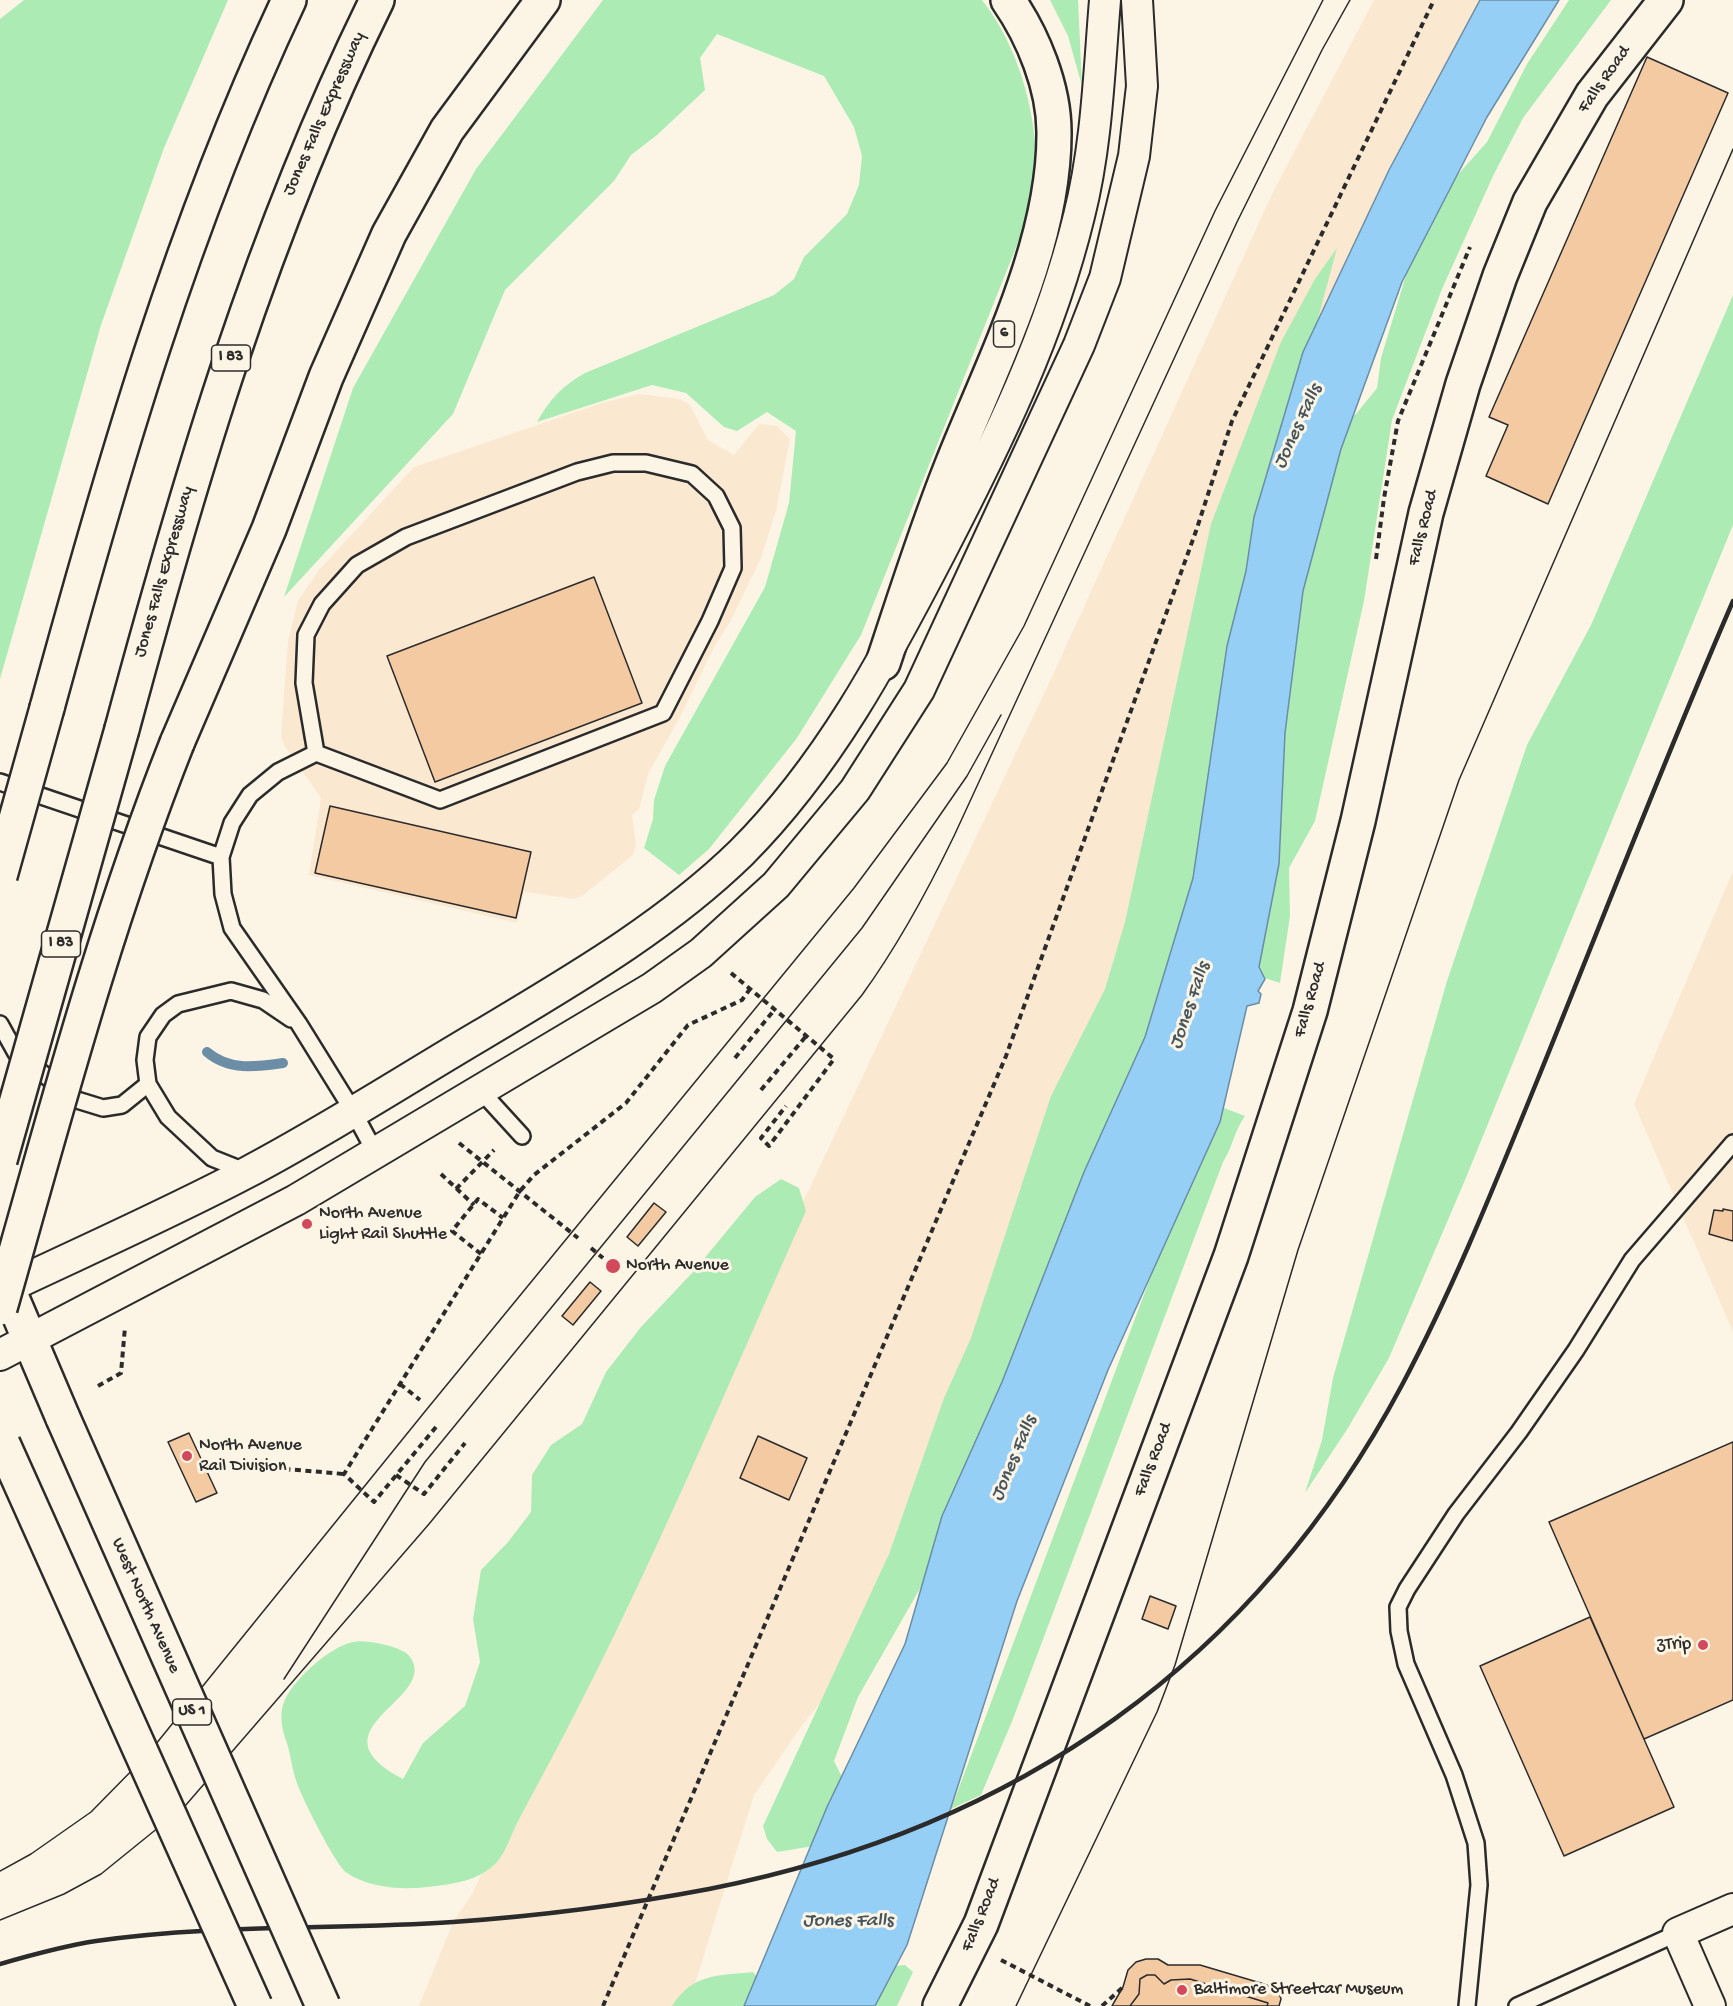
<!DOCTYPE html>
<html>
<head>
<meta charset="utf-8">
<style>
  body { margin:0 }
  canvas { display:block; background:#fcf5e5 }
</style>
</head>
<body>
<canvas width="1733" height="2006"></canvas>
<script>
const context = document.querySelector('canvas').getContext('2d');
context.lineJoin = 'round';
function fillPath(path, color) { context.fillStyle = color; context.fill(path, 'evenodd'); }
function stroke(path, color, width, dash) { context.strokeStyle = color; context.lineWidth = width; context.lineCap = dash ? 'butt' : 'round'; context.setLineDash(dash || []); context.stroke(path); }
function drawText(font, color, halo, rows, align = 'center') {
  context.font = font + ' "Gochi Hand",sans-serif'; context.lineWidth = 6; context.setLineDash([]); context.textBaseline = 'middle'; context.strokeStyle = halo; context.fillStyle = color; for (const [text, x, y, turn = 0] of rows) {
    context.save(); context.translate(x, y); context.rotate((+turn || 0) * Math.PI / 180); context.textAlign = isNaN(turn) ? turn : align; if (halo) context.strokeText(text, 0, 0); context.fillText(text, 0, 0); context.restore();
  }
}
fillPath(new Path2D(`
  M 1374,0 L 1480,0 L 1389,170 L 1303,352 L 1141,927 L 838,1681 L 803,1724 L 754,1795 L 688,2006 L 419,2006 L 453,1922 L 472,1894 L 711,1396 L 1051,679 L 1273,192 Z
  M 639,394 L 680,399 L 690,405 L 708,440 L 734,455 L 759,424 L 777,426 L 790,439 L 776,511 L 761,558 L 730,622 L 714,647 L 680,717 L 648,774 L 639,809 L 632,815 L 636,844 L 633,855 L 582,896 L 574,899 L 524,892 L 517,923 L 309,875 L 321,798 L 284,745 L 281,736 L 288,641 L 298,601 L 319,570 L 414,467 L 602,403 Z
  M 1733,871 L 1733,1332 L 1634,1104 Z`), '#fae8d1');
fillPath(new Path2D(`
  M 24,0 L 228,0 L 164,148 L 101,325 L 0,679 L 0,19 Z
  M 603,0 L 982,0 C 1017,44 1036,109 1036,165 C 1036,181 1031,199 1029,215 L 861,635 L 797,738 L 709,849 L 679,875 L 644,848 L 653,819 L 654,800 L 665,766 L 765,587 L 789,503 L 796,431 L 767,412 L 737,431 L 724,427 L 686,393 L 652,385 L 537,422 C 549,400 563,385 585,373 L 774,295 L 794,279 L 804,257 L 847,214 L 859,185 L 862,156 L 854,127 L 824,76 L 717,34 L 700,58 L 705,90 L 657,135 L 631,155 L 614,181 L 505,290 L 453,414 L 284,597 L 353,388 L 476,169 Z
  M 1050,0 L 1078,0 L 1082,86 L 1068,36 Z
  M 1569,0 L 1611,0 L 1523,118 L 1493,176 L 1442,289 L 1392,420 L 1364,601 L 1315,821 L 1289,868 L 1290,916 L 1280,983 L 1195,955 L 958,1522 L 858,1697 L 834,1761 L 861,1815 L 856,1839 L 777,1852 L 767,1839 L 763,1826 L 889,1554 L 944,1398 L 971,1338 L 1051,1096 L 1105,989 L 1125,922 L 1211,524 L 1281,342 L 1315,279 L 1337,248 L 1289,426 L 1320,434 L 1356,414 L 1377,388 L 1381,358 L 1419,232 L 1446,188 L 1487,142 L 1527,64 Z
  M 1733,295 L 1733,525 L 1465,1180 L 1389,1358 L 1348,1428 L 1305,1493 L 1322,1440 L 1333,1378 L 1447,981 L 1527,745 L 1591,625 Z
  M 1224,1108 L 1245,1116 C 1234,1131 1233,1147 1223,1162 L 1013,1719 L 981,1795 L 951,1809 L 1166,1236 L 1199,1125 Z
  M 781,1179 L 799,1188 L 806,1211 C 727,1386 654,1563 565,1733 C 549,1764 532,1794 516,1825 C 511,1836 505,1853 497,1862 C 478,1882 452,1884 427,1887 C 402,1890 369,1888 347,1873 C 336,1866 302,1798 297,1783 C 292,1770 291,1756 287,1743 C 283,1734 280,1719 282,1709 C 286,1685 326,1650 349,1643 C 363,1639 376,1643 390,1646 C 399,1649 408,1652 412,1660 C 434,1701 309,1730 403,1779 L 423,1743 L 465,1706 L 480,1662 L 473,1619 L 481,1570 L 508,1542 L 531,1512 L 532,1475 L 551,1445 L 582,1424 L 606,1372 L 641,1327 L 693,1272 L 755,1197 Z
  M 905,1965 L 913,1972 L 897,2006 L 872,2006 L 895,1966 Z
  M 753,1972 L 766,1989 L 759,2006 L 672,2006 C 693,1973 717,1976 753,1972 Z`), '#acecb4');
const water = new Path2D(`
  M 1480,0 L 1559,0 L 1487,117 L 1402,282 L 1341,449 L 1303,591 L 1285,733 L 1279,864 L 1259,967 L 1265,979 L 1258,991 L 1261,994 L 1259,1003 L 1247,1006 L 1220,1122 L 1108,1370 L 1017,1601 L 907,1945 L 875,2006 L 744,2006 L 827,1807 L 905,1644 L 942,1516 L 1002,1382 L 1084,1172 L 1145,1037 L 1193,878 L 1227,646 L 1246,571 L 1254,517 L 1303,352 L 1389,170 Z`);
fillPath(water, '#96cff6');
stroke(water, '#6b8da5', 1.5);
stroke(new Path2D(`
  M 207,1052 C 229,1071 256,1067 283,1063`), '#6b8da5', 10);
const building = new Path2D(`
  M 1647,57 L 1728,93 L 1548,504 L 1486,476 L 1508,425 L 1489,417 Z
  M 594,577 L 642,703 L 435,782 L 387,656 Z
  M 330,806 L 531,852 L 516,918 L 315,873 Z
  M 654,1203 L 666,1212 L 638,1246 L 627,1237 Z
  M 1723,1209 L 1733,1211 L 1733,1241 L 1709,1234 L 1714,1210 L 1723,1211 Z
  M 590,1282 L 601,1291 L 573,1325 L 562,1316 Z
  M 189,1433 L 217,1493 L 196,1502 L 168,1442 Z
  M 758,1436 L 807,1458 L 789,1500 L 740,1478 Z
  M 1733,1442 L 1733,1700 L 1644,1739 L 1549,1522 Z
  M 1150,1596 L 1176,1606 L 1168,1629 L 1142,1619 Z
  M 1590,1617 L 1674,1807 L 1564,1856 L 1480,1666 Z
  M 1146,1959 L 1158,1959 L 1168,1965 L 1200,1965 L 1264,1984 L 1278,1990 L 1281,1999 L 1279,2006 L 1267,2006 L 1268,2003 L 1190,1979 L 1171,1980 L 1164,1984 L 1155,1975 L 1147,1975 L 1140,1979 L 1139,1994 L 1130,2006 L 1112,2006 L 1123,1987 L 1128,1970 L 1136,1962 Z
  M 1147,1975 L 1155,1975 L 1164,1984 L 1171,1980 L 1190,1979 L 1268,2003 L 1267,2006 L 1130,2006 L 1139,1994 L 1140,1979 Z`);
fillPath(building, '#f4caa3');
stroke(building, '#2b2b2b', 1.5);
const service = new Path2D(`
  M 316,753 L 304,683 L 306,635 L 322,604 L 357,565 L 406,537 L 577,472 L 613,463 L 646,463 L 692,474 L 716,496 L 732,528 L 733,568 L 710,621 L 663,713 L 440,800 L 316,753 L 278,772 L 250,795 L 232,823 L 221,857 L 223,894 L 232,928 L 299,1024 L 353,1111 L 375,1152
  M 0,782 L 221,857
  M 0,1024 L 16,1053 L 77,1100 L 103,1108 L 122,1105 L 148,1084
  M 480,1090 L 522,1136
  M 247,1172 L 212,1158 L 168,1117 L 148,1084 L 145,1060 L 148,1037 L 163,1015 L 178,1004 L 231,991 L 263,1000 L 291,1019
  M 1467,2006 L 1479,1885 L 1476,1843 L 1454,1775 L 1406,1664 L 1399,1631 L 1398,1607 L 1407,1589 L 1456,1514 L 1519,1432 L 1576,1350 L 1632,1260 L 1733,1143
  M 1517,2006 L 1678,1933`);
const minor = new Path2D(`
  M 0,1291 C 82,1252 166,1215 246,1173 C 326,1131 403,1081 481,1035 C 571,981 665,927 741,853 C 828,766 885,659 941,551 C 997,443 1050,335 1079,216 C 1097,145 1099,72 1105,0
  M 0,1355 L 296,1200 L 652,988 L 701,953 L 776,885 L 855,790 L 919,690 L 1079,345 L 1105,278 L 1134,156 L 1142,86 L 1137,0
  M 1710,2006 L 1678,1933 L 1733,1909`);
const secondary = new Path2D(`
  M 940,2006 L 981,1924 L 1231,1256 L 1310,1011 L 1358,821 L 1426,513 L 1463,384 L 1500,276 L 1530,202 L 1592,95 L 1666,0`);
const primary = new Path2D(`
  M 0,1270 L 63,1418`);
const motorway = new Path2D(`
  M 883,663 C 905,597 926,530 952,465 C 993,362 1055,244 1054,132 C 1054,87 1033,36 1008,0
  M 47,708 C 113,466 182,227 289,0
  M 122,729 C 190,477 261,235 377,0
  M 177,743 L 269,529 L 326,377 L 389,234 L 447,130 L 543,0`);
stroke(service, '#2b2b2b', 20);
stroke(minor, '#2b2b2b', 34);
stroke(secondary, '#2b2b2b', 38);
stroke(primary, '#2b2b2b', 38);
stroke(motorway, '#2b2b2b', 38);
stroke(new Path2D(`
  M 1376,559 L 1384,498 L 1398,421 L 1470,247
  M 731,973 L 834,1059 L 769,1146 L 761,1138 L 786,1106
  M 735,1058 L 775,1009
  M 761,1090 L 807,1035
  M 459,1143 L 578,1238
  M 441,1174 L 474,1205
  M 456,1189 L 494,1150
  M 591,1248 L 603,1258
  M 481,1254 L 452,1231 L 478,1199 L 503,1218
  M 400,1384 L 420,1400
  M 98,1386 L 121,1373 L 125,1327
  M 436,1427 L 374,1502 L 344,1474 L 520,1191 L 534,1175 L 626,1103 L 688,1025 L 742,1000 L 750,989
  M 274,1468 L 344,1474
  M 396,1475 L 424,1494 L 465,1443
  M 1001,1960 L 1090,2006
  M 603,2006 L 1006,1056 L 1196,531 L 1232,421 L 1434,0
  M 1102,2006 L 1123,1987`), '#2b2b2b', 4, [6, 4.5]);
stroke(service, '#fcf5e5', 15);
stroke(minor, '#fcf5e5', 30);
stroke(secondary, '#fcf5e5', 33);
stroke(primary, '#fcf5e5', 33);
stroke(motorway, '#fcf5e5', 33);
stroke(new Path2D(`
  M 284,1679 L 425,1462 L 862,928 L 967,776 L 1001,715
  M 0,1871 L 31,1854 L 91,1812 L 147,1755 L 427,1409 L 854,888 L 947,763 L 1024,626 L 1215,211 L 1323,0
  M 0,1920 L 64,1894 L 101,1874 L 185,1806 L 429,1524 L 862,995 C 899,944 927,892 954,836 L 1237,222 L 1322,50 L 1350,0
  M 1016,2006 L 1157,1712 L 1175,1665 L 1298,1250 L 1459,780 L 1733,149`), '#2b2b2b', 1.5);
stroke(new Path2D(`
  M 0,1964 C 31,1955 64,1946 96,1941 C 213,1924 334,1930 453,1922 C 539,1916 625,1905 709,1889 C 1017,1828 1254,1663 1402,1385 C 1454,1287 1495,1184 1537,1081 C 1602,921 1664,760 1733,601`), '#2b2b2b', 4.5);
const primaryBridge = new Path2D(`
  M 63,1418 L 323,2006
  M 3,1444 L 255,2006`);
const motorwayBridge = new Path2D(`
  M 0,876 L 47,708
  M 0,1160 L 122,729
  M 0,1308 C 54,1118 104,927 177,743`);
stroke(primaryBridge, '#2b2b2b', 38, []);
stroke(motorwayBridge, '#2b2b2b', 38, []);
stroke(primaryBridge, '#fcf5e5', 33);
stroke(motorwayBridge, '#fcf5e5', 33);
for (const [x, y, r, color] of [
  [307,1224,6,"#d1495b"],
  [613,1266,8,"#d1495b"],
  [187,1456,6,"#d1495b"],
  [1703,1645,6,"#d1495b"],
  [1182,1990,6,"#d1495b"]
]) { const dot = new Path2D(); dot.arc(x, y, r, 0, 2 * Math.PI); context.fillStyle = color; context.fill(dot); stroke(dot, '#fcf5e5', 2); }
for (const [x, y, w] of [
  [1004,334,21],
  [231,358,39],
  [61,944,39],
  [192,1712,39]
]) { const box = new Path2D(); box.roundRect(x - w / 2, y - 13, w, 26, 4.5); context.fillStyle = '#fcf5e5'; context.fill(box); stroke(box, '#2b2b2b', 1.5); }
drawText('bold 16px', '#2b2b2b', null, [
  ["6",1004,334],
  ["I 83",231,358],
  ["I 83",61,944],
  ["US 1",192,1712]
]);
drawText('18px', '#2b2b2b', '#fcf5e5', [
  ["Falls Road",1605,80,-55],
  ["Jones Falls Expressway",325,114,-66],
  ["Falls Road",1424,528,-76],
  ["Jones Falls Expressway",165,572,-74],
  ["Falls Road",1311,1000,-74],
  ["Falls Road",1154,1460,-69],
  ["West North Avenue",145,1606,66],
  ["Falls Road",982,1915,-68]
]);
drawText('18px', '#2b2b2b', '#fcf5e5', [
  ["North Avenue",319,1214],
  ["Light Rail Shuttle",319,1235],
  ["North Avenue",626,1266],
  ["North Avenue",199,1446],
  ["Rail Division",199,1467],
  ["zTrip",1691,1645,"right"],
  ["Baltimore Streetcar Museum",1194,1990]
], 'left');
drawText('italic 20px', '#46545e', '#fcf5e5', [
  ["Jones Falls",1299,427,-65],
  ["Jones Falls",1191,1006,-71],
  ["Jones Falls",1015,1459,-67],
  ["Jones Falls",848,1922]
]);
</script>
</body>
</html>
